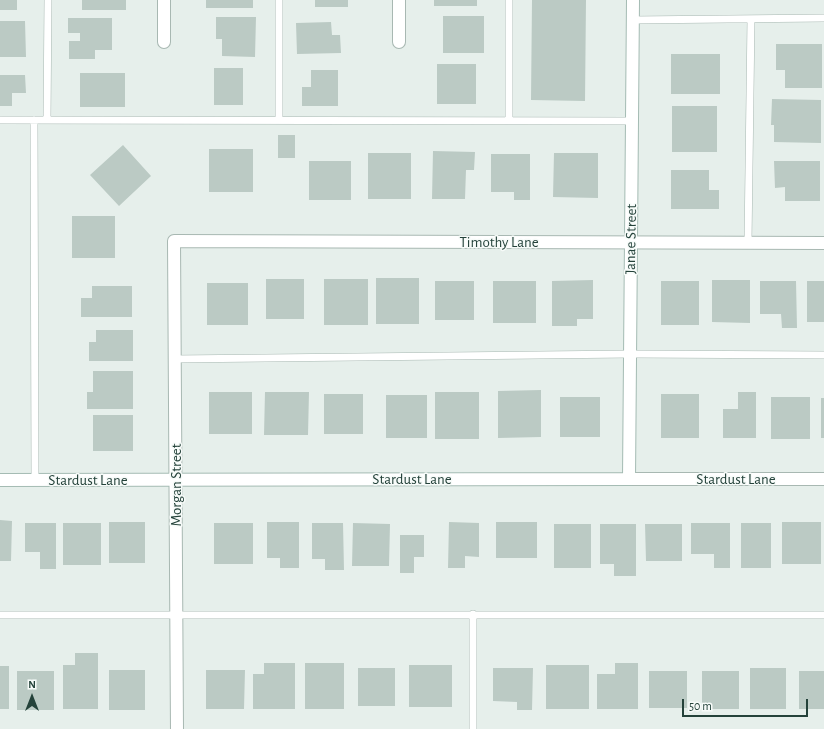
<!DOCTYPE html>
<html>
<head>
<meta charset="utf-8">
<style>
  body { margin:0 }
  #map { position:relative; width:824px; height:729px; overflow:hidden; background:#e6efeb; font-family:"Alegreya Sans",sans-serif }
  canvas { display:block }
  .north { position:absolute; left:12px; top:677px; width:40px; height:40px; -webkit-text-stroke:3px #f7fbf9; paint-order:stroke; rotate:0deg; font-size:11px; font-weight:700; line-height:16px; text-align:center; color:#24423a }
  .north::after { content:''; display:block; margin:auto; width:14px; height:18px; background:#24423a; clip-path:polygon(50% 0,100% 100%,50% 72%,0 100%) }
  .scale { position:absolute; left:682px; top:699px; width:126px; height:18px; box-sizing:border-box; border:2px solid #24423a; border-top:0; padding-left:5px; font-size:12px; line-height:14px; white-space:nowrap; color:#24423a; -webkit-text-stroke:3px #f7fbf9; paint-order:stroke }
</style>
</head>
<body>
<div id="map">
<canvas width="824" height="729"></canvas>
<div class="north">N</div>
<div class="scale">50 m</div>
</div>
<script>
const context = document.querySelector('canvas').getContext('2d');
context.lineJoin = 'round';
function fillPath(path, color) { context.fillStyle = color; context.fill(path, 'evenodd'); }
function stroke(path, color, width, dash) { context.strokeStyle = color; context.lineWidth = width; context.lineCap = dash ? 'butt' : 'round'; context.setLineDash(dash || []); context.stroke(path); }
function drawText(font, color, halo, rows, align = 'center') {
  context.font = font + ' "Alegreya Sans",sans-serif'; context.lineWidth = 3; context.setLineDash([]); context.textBaseline = 'middle'; context.strokeStyle = halo; context.fillStyle = color; for (const [text, x, y, turn = 0] of rows) {
    context.save(); context.translate(x, y); context.rotate((+turn || 0) * Math.PI / 180); context.textAlign = isNaN(turn) ? turn : align; if (halo) context.strokeText(text, 0, 0); context.fillText(text, 0, 0); context.restore();
  }
}
fillPath(new Path2D(`
  M 0,0 L 17,0 L 17,10 L 0,10 Z
  M 82,0 L 126,0 L 126,10 L 82,10 Z
  M 206,0 L 253,0 L 253,8 L 206,8 Z
  M 315,0 L 348,0 L 348,7 L 315,7 Z
  M 434,0 L 477,0 L 477,6 L 434,6 Z
  M 532,0 L 586,0 L 585,101 L 531,100 Z
  M 443,16 L 484,16 L 484,53 L 443,53 Z
  M 216,17 L 256,17 L 255,57 L 222,56 L 222,39 L 216,39 Z
  M 68,18 L 112,18 L 112,50 L 95,50 L 95,59 L 69,59 L 69,41 L 80,41 L 80,33 L 68,33 Z
  M 0,21 L 25,21 L 26,57 L 0,57 Z
  M 331,22 L 332,35 L 340,35 L 341,53 L 297,54 L 296,23 Z
  M 776,44 L 822,44 L 822,88 L 785,88 L 785,70 L 776,70 Z
  M 671,54 L 720,54 L 720,94 L 671,94 Z
  M 437,64 L 476,64 L 476,104 L 437,104 Z
  M 214,68 L 243,68 L 243,105 L 214,105 Z
  M 311,70 L 338,70 L 338,106 L 302,106 L 302,87 L 311,87 Z
  M 80,73 L 125,73 L 125,107 L 80,107 Z
  M 0,75 L 25,75 L 26,93 L 12,93 L 12,106 L 0,106 Z
  M 772,99 L 821,100 L 821,143 L 774,142 L 774,125 L 771,125 Z
  M 672,106 L 717,106 L 717,152 L 672,152 Z
  M 278,135 L 295,135 L 295,158 L 278,158 Z
  M 123,145 L 151,176 L 119,206 L 90,175 Z
  M 209,149 L 253,149 L 253,192 L 209,192 Z
  M 433,151 L 475,152 L 474,170 L 466,170 L 465,199 L 432,199 Z
  M 368,153 L 411,153 L 411,199 L 368,199 Z
  M 554,153 L 598,153 L 598,198 L 553,197 Z
  M 491,154 L 530,154 L 530,200 L 514,200 L 514,192 L 491,192 Z
  M 309,161 L 351,161 L 351,200 L 309,200 Z
  M 774,161 L 820,161 L 820,201 L 785,201 L 785,187 L 775,188 Z
  M 671,170 L 709,170 L 709,190 L 719,190 L 719,209 L 671,209 Z
  M 72,216 L 115,216 L 115,258 L 72,258 Z
  M 376,278 L 419,278 L 419,324 L 376,324 Z
  M 266,279 L 304,279 L 304,319 L 266,319 Z
  M 324,279 L 368,279 L 368,325 L 324,325 Z
  M 593,280 L 593,319 L 577,319 L 577,326 L 552,326 L 552,281 Z
  M 712,280 L 750,280 L 750,323 L 712,322 Z
  M 435,281 L 474,281 L 474,320 L 435,320 Z
  M 493,281 L 536,281 L 536,323 L 493,323 Z
  M 661,281 L 699,281 L 699,325 L 661,325 Z
  M 760,281 L 796,281 L 797,328 L 782,328 L 781,314 L 760,314 Z
  M 807,281 L 824,281 L 824,322 L 807,322 Z
  M 207,283 L 248,283 L 248,325 L 207,325 Z
  M 92,286 L 132,286 L 132,317 L 81,317 L 81,298 L 92,298 Z
  M 96,330 L 133,330 L 133,361 L 89,361 L 89,342 L 96,342 Z
  M 93,371 L 133,371 L 133,409 L 87,409 L 87,392 L 93,392 Z
  M 541,390 L 541,437 L 498,438 L 498,391 Z
  M 209,392 L 252,392 L 252,434 L 209,434 Z
  M 265,392 L 309,392 L 308,435 L 264,435 Z
  M 435,392 L 479,392 L 479,439 L 435,439 Z
  M 738,392 L 756,392 L 756,438 L 723,438 L 723,409 L 738,409 Z
  M 324,394 L 363,394 L 363,434 L 324,434 Z
  M 661,394 L 699,394 L 699,438 L 661,438 Z
  M 386,395 L 427,395 L 427,438 L 386,438 Z
  M 560,397 L 600,397 L 600,437 L 560,437 Z
  M 771,397 L 810,397 L 810,439 L 771,439 Z
  M 821,398 L 824,398 L 824,438 L 821,438 Z
  M 93,415 L 133,415 L 133,451 L 93,451 Z
  M 0,520 L 12,521 L 11,561 L 0,561 Z
  M 109,522 L 145,522 L 145,563 L 109,563 Z
  M 267,522 L 299,522 L 299,568 L 280,568 L 280,558 L 267,558 Z
  M 449,522 L 479,523 L 479,557 L 465,556 L 465,568 L 448,568 Z
  M 496,522 L 537,522 L 537,558 L 496,558 Z
  M 782,522 L 821,522 L 821,564 L 782,564 Z
  M 25,523 L 56,523 L 56,569 L 40,569 L 40,552 L 25,552 Z
  M 63,523 L 101,523 L 101,565 L 63,565 Z
  M 214,523 L 253,523 L 253,564 L 214,564 Z
  M 312,523 L 343,523 L 344,570 L 325,570 L 325,559 L 312,559 Z
  M 353,523 L 390,524 L 389,566 L 352,566 Z
  M 691,523 L 730,523 L 730,568 L 714,568 L 714,554 L 691,554 Z
  M 741,523 L 771,523 L 771,568 L 741,568 Z
  M 554,524 L 591,524 L 591,568 L 554,568 Z
  M 600,524 L 636,524 L 636,576 L 614,576 L 614,564 L 600,564 Z
  M 645,524 L 682,524 L 682,561 L 646,561 Z
  M 400,535 L 424,535 L 424,557 L 414,557 L 414,573 L 400,573 Z
  M 75,653 L 98,653 L 98,709 L 63,709 L 63,665 L 75,665 Z
  M 264,663 L 295,663 L 295,709 L 253,709 L 253,674 L 264,674 Z
  M 305,663 L 344,663 L 344,709 L 305,709 Z
  M 615,663 L 638,663 L 638,709 L 597,709 L 597,674 L 615,674 Z
  M 409,665 L 452,665 L 452,707 L 409,707 Z
  M 546,665 L 589,665 L 589,709 L 546,709 Z
  M 0,666 L 9,666 L 9,709 L 0,709 Z
  M 358,668 L 395,668 L 395,706 L 358,706 Z
  M 493,668 L 533,668 L 532,710 L 517,710 L 517,702 L 493,701 Z
  M 750,668 L 786,668 L 786,709 L 750,709 Z
  M 109,670 L 145,670 L 145,710 L 109,710 Z
  M 206,670 L 245,670 L 244,709 L 206,709 Z
  M 17,671 L 54,671 L 54,710 L 17,710 Z
  M 649,671 L 687,671 L 687,708 L 649,708 Z
  M 702,671 L 739,671 L 739,709 L 702,709 Z
  M 799,671 L 824,671 L 824,709 L 799,709 Z`), '#bbcac4');
const lane = new Path2D(`
  M 509,0 L 509,121
  M 633,20 L 824,18
  M 0,120 L 632,121
  M 34,120 L 35,480
  M 47,120 L 48,0
  M 279,120 L 279,0
  M 748,242 L 751,19
  M 175,359 L 630,354 L 824,355
  M 0,615 L 824,615
  M 473,729 L 473,614`);
const street = new Path2D(`
  M 399,0 L 399,42
  M 164,42 L 164,0
  M 629,479 L 824,479
  M 177,729 L 174,241 L 824,243`);
const secondary = new Path2D(`
  M 0,480 L 629,479 L 633,0`);
stroke(lane, '#a8b8b2', 8);
stroke(street, '#a8b8b2', 14);
stroke(secondary, '#a4bbb3', 14);
stroke(lane, '#fff', 7);
stroke(street, '#fff', 12);
stroke(secondary, '#fff', 12);
drawText('15px', '#24423a', '#f7fbf9', [
  ["Janae Street",631,239,-89],
  ["Timothy Lane",499,242],
  ["Stardust Lane",412,479],
  ["Stardust Lane",736,479],
  ["Stardust Lane",88,480],
  ["Morgan Street",176,485,-90]
]);
</script>
</body>
</html>
